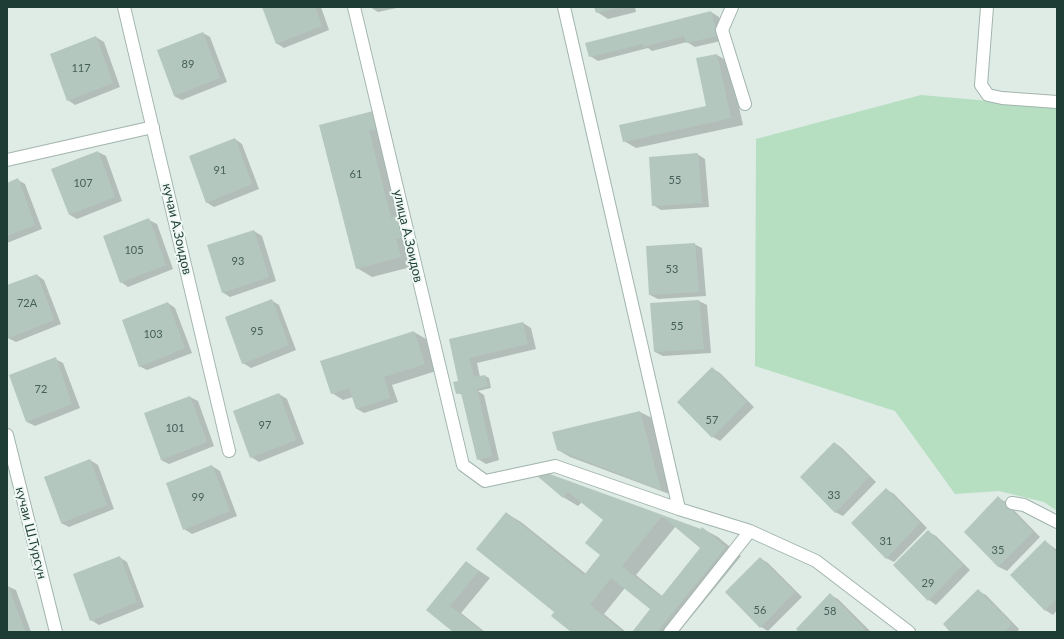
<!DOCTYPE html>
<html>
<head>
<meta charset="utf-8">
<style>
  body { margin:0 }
  #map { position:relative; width:1064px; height:639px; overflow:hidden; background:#dfece6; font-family:Lato,sans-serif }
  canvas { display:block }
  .frame { position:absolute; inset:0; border:8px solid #1e3d35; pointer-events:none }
</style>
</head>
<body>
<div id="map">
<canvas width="1064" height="639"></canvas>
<div class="frame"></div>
</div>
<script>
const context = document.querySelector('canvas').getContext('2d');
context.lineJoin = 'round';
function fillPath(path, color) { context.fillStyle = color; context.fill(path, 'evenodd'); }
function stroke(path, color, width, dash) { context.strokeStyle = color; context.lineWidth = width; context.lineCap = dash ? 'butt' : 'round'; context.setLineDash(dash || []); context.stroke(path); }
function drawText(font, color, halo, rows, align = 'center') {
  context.font = font + ' Lato,sans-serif'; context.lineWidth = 4; context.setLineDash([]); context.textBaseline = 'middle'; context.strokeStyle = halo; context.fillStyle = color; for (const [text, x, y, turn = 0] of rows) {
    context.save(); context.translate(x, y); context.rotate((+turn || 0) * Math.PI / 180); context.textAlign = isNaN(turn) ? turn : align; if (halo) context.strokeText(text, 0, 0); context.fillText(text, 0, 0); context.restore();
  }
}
fillPath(new Path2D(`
  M 921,95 L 1057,107 L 1057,511 L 1044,502 L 999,491 L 955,494 L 895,411 L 755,366 L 756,139 Z`), '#b5dfc0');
fillPath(new Path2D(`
  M 263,7 L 321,7 L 329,30 L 284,48 L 276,43 Z
  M 370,7 L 401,7 L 378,12 Z
  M 595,7 L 635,7 L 636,12 L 608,19 L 597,12 Z
  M 711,12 L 719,17 L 722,27 L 729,39 L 695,47 L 687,42 L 652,51 L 648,48 L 598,61 L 590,56 Z
  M 203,33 L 210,37 L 227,82 L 182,100 L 174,96 Z
  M 96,37 L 104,42 L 120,87 L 75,105 L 68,100 Z
  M 717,55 L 729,62 L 743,125 L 636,148 L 624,141 L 708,107 L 698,59 Z
  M 372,112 L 388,121 L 392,137 L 383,139 L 415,266 L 372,277 L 357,268 L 321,125 Z
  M 235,139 L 242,144 L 259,189 L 214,207 L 206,202 Z
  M 98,152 L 106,156 L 122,201 L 77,219 L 70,215 Z
  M 697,154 L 705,159 L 709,207 L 661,210 L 653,205 Z
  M 18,180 L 25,184 L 42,229 L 7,243 L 7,184 Z
  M 149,220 L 157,224 L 173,269 L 128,287 L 121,282 Z
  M 254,231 L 262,236 L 276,281 L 230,297 L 222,292 Z
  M 694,244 L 702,248 L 706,296 L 658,299 L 650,295 Z
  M 37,275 L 44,280 L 61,324 L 16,342 L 8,338 L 7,334 L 7,286 Z
  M 271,300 L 279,305 L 296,350 L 251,368 L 243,363 Z
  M 699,301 L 707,305 L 711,353 L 663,356 L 655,352 L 651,304 Z
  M 168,303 L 175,308 L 192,353 L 147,370 L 139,366 Z
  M 523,323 L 531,328 L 536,349 L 477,363 L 480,377 L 485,376 L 489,378 L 491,388 L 478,391 L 484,395 L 499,460 L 486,464 L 478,459 L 463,395 L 457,393 L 461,381 L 450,340 Z
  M 414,332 L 426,339 L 436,371 L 392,385 L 398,402 L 364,413 L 357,409 L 353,397 L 343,400 L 332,393 Z
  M 55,359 L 63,363 L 80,408 L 35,426 L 27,422 Z
  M 712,368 L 720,373 L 754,407 L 720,441 L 713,437 Z
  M 279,394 L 287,399 L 304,444 L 259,462 L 251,457 Z
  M 190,397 L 198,401 L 214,446 L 169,464 L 161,460 Z
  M 640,412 L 652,418 L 672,495 L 570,457 L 558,450 Z
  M 835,443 L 842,448 L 876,482 L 843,516 L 835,512 Z
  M 90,460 L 98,465 L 114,509 L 69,527 L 61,523 Z
  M 212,466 L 220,471 L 237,516 L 192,534 L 184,529 Z
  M 547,474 L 701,531 L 703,529 L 718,537 L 741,556 L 679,632 L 633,632 L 652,609 L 625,588 L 604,614 L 626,632 L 572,632 L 555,612 L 506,513 L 521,522 L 586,574 L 601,555 L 604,520 L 582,502 L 578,506 L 563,497 ZM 676,526 L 702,548 L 662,596 L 636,575 Z
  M 886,489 L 894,494 L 927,528 L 894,562 L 886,558 Z
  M 998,498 L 1006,502 L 1040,537 L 1007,571 L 999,567 L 965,532 Z
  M 928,532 L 936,536 L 970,570 L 936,605 L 929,600 Z
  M 1045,541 L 1057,550 L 1057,610 L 1053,615 L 1045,610 Z
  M 119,557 L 127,562 L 144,607 L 99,625 L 91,620 Z
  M 760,558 L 768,563 L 802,597 L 768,631 L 761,627 Z
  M 466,562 L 490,578 L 461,613 L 485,632 L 455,632 L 427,610 Z
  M 7,586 L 16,590 L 31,632 L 7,632 Z
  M 978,591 L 986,595 L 1019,629 L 1017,632 L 952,632 Z
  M 830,595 L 838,599 L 871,632 L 800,632 Z`), '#0003');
fillPath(new Path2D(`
  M 262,7 L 315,7 L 322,26 L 276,44 Z
  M 594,7 L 617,7 L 617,8 L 596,13 Z
  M 711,11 L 715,26 L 719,25 L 722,35 L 686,43 L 684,36 L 643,47 L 643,44 L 589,57 L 585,43 Z
  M 203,32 L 220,78 L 174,96 L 157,50 Z
  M 96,36 L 113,83 L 67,101 L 50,54 Z
  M 717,54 L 731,118 L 623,142 L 619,125 L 706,106 L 696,58 Z
  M 373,111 L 377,129 L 369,131 L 391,218 L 396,216 L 402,237 L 396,239 L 401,257 L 356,269 L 319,125 Z
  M 235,138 L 252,184 L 206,203 L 189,156 Z
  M 98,151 L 115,197 L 69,215 L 51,169 Z
  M 698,153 L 702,203 L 652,206 L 649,157 Z
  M 18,178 L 35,225 L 7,236 L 7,183 Z
  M 149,218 L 166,265 L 120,283 L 103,236 Z
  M 254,230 L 269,277 L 222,293 L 207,245 Z
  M 695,243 L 699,292 L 649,295 L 646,246 Z
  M 37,274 L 54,320 L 7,339 L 7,285 Z
  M 272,299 L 289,345 L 242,364 L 225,317 Z
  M 699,300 L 704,349 L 654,352 L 650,303 Z
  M 168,302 L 185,348 L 139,367 L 122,320 Z
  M 523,322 L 528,344 L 469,358 L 474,377 L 485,375 L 488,386 L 477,389 L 492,456 L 477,460 L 461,393 L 456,394 L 453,382 L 458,381 L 449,339 Z
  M 414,331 L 425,364 L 384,377 L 390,398 L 356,409 L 349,388 L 331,394 L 320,361 Z
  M 56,357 L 72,404 L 26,422 L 9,375 Z
  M 712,367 L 747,402 L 712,438 L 677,402 Z
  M 279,393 L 296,440 L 250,458 L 233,411 Z
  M 190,396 L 207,442 L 161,460 L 144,413 Z
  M 640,411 L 661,490 L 557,450 L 552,432 Z
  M 834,442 L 869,477 L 835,513 L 800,477 Z
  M 90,459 L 107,505 L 61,523 L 44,477 Z
  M 212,465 L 230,511 L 183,530 L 166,483 Z
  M 547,473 L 701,529 L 702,527 L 726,547 L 657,632 L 632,632 L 650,609 L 611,578 L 590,605 L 623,632 L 571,632 L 551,616 L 554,612 L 476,549 L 506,512 L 584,575 L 600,555 L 585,543 L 603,520 L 568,492 L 563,498 L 536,475 ZM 662,516 L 700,548 L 661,597 L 622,566 Z
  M 886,488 L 920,523 L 886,559 L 851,523 Z
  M 998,496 L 1033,532 L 998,567 L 964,532 Z
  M 928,530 L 963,565 L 928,601 L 893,565 Z
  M 1045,540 L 1057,553 L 1057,598 L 1045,611 L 1010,575 Z
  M 120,556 L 137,602 L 90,621 L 73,574 Z
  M 760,557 L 795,592 L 760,628 L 725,592 Z
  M 466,561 L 479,571 L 450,606 L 483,632 L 453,632 L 426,610 Z
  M 7,583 L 25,631 L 22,632 L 7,632 Z
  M 978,589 L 1012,624 L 1005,632 L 950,632 L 943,624 Z
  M 830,593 L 865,629 L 862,632 L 799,632 L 796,629 Z`), '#b4c7bf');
const street = new Path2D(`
  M 124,7 L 229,451
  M 354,7 L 463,465 L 485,481 L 555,466 L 679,509
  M 564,7 L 679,509 L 750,531 L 816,561 L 909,632
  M 732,7 L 722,30 L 745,104
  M 987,7 L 981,85 L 988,95 L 1002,98 L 1057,102
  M 7,160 L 153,127
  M 7,435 L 56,632
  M 1012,503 L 1024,505 L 1057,522
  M 670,632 L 750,531`);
stroke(street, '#a1b4ad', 14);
stroke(street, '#fff', 12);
drawText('11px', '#446058', null, [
  ["89",188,64],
  ["117",81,68],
  ["91",220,170],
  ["61",356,174],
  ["55",675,180],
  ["107",83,183],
  ["105",134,250],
  ["93",238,261],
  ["53",672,269],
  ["72А",27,303],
  ["55",677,326],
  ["95",257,331],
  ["103",153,334],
  ["72",41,389],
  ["57",712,420],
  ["97",265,425],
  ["101",175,428],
  ["33",834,495],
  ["99",198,497],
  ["31",886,541],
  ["35",998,550],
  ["29",928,583],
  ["56",760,610],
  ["58",830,611]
]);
drawText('13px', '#1e3d35', '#eff8f4', [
  ["кучаи А.Зоидов",177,229,77],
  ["улица А.Зоидов",408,236,77],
  ["кучаи Ш.Турсун",31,533,76]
]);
</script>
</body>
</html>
